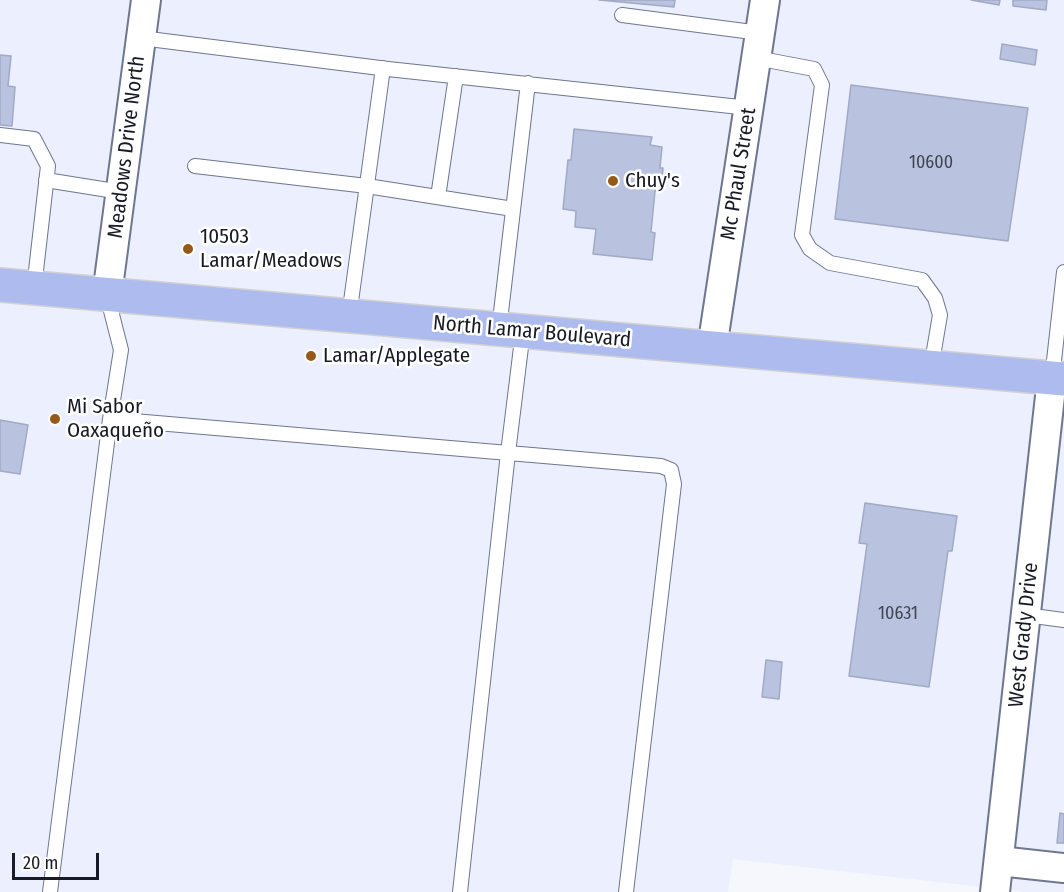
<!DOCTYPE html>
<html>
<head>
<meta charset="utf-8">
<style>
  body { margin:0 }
  #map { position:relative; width:1064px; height:892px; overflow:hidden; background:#f5f7fd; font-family:"Fira Sans Condensed",sans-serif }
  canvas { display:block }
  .scale { position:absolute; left:12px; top:853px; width:87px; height:27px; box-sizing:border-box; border:3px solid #181b25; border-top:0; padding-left:8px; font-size:18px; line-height:21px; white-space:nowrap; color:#181b25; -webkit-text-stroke:4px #fff; paint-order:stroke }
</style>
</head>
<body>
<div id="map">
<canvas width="1064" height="892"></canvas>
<div class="scale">20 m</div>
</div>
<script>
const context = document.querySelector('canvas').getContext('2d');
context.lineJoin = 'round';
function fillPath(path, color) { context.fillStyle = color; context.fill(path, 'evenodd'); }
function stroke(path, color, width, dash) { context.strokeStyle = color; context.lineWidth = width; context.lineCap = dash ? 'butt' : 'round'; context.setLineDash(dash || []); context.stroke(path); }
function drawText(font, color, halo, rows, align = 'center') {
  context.font = font + ' "Fira Sans Condensed",sans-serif'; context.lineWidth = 5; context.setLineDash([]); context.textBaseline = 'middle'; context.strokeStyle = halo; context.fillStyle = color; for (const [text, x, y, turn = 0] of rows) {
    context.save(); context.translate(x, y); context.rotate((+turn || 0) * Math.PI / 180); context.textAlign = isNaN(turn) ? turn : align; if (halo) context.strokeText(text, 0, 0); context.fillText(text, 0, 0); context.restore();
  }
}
fillPath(new Path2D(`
  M 0,0 L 1064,0 L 1064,892 L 1027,892 L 733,859 L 728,892 L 0,892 Z`), '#ebeffe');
const building = new Path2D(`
  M 599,0 L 675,0 L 674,7 Z
  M 971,0 L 1000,0 L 999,5 Z
  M 1013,0 L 1047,0 L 1046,10 L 1013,6 Z
  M 1002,44 L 1037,50 L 1035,65 L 1000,59 Z
  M 0,55 L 11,56 L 8,86 L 15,87 L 12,126 L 0,125 Z
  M 851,85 L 1028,108 L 1008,241 L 835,219 Z
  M 574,129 L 652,137 L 650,145 L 662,147 L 660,168 L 663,168 L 661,192 L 655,191 L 651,232 L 655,233 L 652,260 L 593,254 L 596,229 L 575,227 L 576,211 L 563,209 L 568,160 L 571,160 Z
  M 0,420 L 28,425 L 20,474 L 0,471 Z
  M 865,503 L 957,516 L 952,551 L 948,551 L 929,687 L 849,676 L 867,544 L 859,543 Z
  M 766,660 L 782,662 L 779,699 L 762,697 Z
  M 1060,813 L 1064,814 L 1064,843 L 1057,843 Z`);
fillPath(building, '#b9c2de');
stroke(building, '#a1a9c5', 1.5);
const service = new Path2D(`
  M 622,15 L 760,33
  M 141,38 L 388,69 L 749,108
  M 756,58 L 814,69 L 822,85 L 802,235 L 810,249 L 830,263 L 922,280 L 935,298 L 940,315 L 931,368
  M 0,135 L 34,139 L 48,166 L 34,288
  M 195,166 L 367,186 L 513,209
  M 46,180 L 121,192
  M 438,197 L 456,76
  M 349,316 L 383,68
  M 499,329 L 528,83
  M 1052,378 L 1064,272
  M 110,419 L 661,466 L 671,470 L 674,484 L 626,892
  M 1026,615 L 1064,620
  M 50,892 L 110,419 L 121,350 L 107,295
  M 460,892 L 508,453 L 523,331`);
const minor = new Path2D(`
  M 107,295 L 146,0
  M 712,348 L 765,0
  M 999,861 L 1064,868
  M 995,892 L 1052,378`);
const primary = new Path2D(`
  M 0,285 L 1064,379`);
stroke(service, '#6e7690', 16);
stroke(minor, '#6e7690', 32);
stroke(primary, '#d1d1d3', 36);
stroke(service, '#fff', 14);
stroke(minor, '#fff', 28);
stroke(primary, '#adbbef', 33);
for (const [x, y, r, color] of [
  [613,181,6,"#955919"],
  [188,249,6,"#955919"],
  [311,356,6,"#955919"],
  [55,419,6,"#955919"]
]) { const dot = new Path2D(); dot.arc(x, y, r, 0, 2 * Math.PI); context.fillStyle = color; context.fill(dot); stroke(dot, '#fff', 2); }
drawText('18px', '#404553', null, [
  ["10600",931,163],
  ["10631",898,614]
]);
drawText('21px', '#181b25', '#fff', [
  ["Meadows Drive North",127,147,-83],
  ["Mc Phaul Street",739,174,-81],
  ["North Lamar Boulevard",532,332,5],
  ["West Grady Drive",1024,635,-84]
]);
drawText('21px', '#181b25', '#fff', [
  ["Chuy's",625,181],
  ["10503",200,237],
  ["Lamar/Meadows",200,261],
  ["Lamar/Applegate",323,356],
  ["Mi Sabor",67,407],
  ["Oaxaqueño",67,431]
], 'left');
</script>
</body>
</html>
